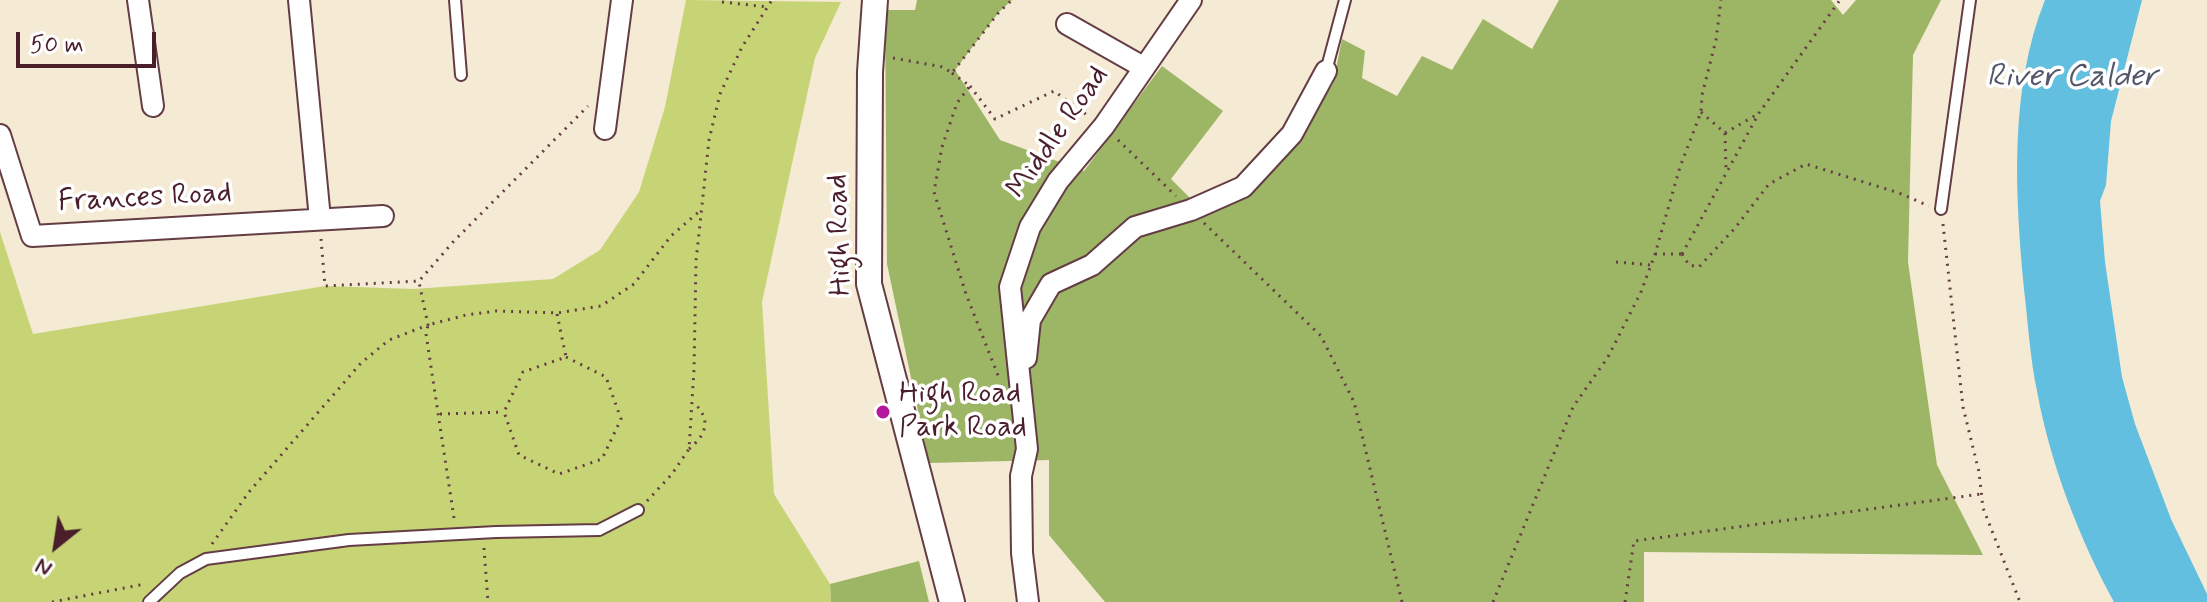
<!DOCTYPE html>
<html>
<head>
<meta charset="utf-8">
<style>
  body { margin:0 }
  #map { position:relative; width:2207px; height:602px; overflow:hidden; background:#f5ead4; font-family:Mynerve,sans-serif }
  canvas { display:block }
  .north { position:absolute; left:16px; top:506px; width:80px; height:80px; -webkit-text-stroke:6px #fff; paint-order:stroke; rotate:210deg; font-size:22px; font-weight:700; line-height:32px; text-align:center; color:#4a1f2b }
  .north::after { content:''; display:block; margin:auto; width:28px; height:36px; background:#4a1f2b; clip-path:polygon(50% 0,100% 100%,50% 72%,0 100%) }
  .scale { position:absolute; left:16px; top:32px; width:140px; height:36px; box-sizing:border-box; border:4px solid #4a1f2b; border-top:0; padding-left:10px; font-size:24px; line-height:28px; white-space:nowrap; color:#4a1f2b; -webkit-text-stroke:6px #fff; paint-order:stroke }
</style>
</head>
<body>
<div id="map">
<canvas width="2207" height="602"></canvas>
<div class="north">N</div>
<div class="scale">50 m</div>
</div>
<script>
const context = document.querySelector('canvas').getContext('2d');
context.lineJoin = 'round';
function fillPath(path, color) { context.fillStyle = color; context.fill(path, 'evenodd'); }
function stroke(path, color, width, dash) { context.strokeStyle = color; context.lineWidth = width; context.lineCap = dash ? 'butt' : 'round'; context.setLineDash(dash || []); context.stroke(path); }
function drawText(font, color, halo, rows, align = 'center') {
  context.font = font + ' Mynerve,sans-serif'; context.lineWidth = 7; context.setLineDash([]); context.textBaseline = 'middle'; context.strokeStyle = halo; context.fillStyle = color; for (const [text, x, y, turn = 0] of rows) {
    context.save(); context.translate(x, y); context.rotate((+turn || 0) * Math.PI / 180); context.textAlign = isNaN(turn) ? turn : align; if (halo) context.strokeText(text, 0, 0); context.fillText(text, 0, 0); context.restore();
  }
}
fillPath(new Path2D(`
  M 686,0 L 841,2 L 815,58 L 762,302 L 774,494 L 830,584 L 831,602 L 0,602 L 0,232 L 33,334 L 325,286 L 414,289 L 553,279 L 600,250 L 639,192 L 665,107 Z`), '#c6d475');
fillPath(new Path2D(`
  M 917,0 L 1012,0 L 999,12 L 955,70 L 1000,140 L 1084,171 L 1162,66 L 1223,111 L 1171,179 L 1206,214 L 1300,135 L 1333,84 L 1342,39 L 1365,51 L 1362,78 L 1397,96 L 1422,56 L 1452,70 L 1483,19 L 1532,49 L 1559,0 L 1831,0 L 1843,15 L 1856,0 L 1941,0 L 1913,55 L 1908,262 L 1937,465 L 1983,555 L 1644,552 L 1644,602 L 1105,602 L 1049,535 L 1049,460 L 929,463 L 887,264 L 885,10 L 915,10 Z
  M 919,561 L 929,602 L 831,602 L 830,584 Z`), '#9cb666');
fillPath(new Path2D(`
  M 2045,0 L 2142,0 L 2111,121 L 2106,185 L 2100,201 L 2105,262 L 2122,377 L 2135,424 L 2171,519 L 2207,594 L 2207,602 L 2114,602 C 2079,538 2050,463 2037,391 C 2030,358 2028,322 2024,289 C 2015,194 2009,90 2045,0 Z`), '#62bfe0');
const service = new Path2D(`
  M 455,0 L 461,75
  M 1326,71 L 1345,0
  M 1941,209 L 1970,0
  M 149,602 L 180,573 L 206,559 L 349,540 L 496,532 L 599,530 L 638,510`);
const minor = new Path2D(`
  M 138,0 L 153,106
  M 299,0 L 320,219
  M 1067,24 L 1143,67
  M 605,129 L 622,0
  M 0,135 L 32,236 L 383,216
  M 1026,358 L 1030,320 L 1051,284 L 1092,265 L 1135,227 L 1191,210 L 1243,187 L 1292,134 L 1326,71
  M 1028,602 L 1022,553 L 1021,476 L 1027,449 L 1010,287 L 1030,227 L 1058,181 L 1104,126 L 1191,0`);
const tertiary = new Path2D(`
  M 875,0 L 870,72 L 869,284 L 952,602`);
stroke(service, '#643d44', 14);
stroke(minor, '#643d44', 24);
stroke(tertiary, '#643d44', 28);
stroke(new Path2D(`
  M 722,2 L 768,7
  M 893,58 L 943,67 L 952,73 L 999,12 L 1012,0
  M 952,73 L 970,86 L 957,103 L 942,147 L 934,192 L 966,294 L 999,378
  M 970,86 L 995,119 L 1054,91 L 1087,115
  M 1701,112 L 1725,133 L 1726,170
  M 1725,133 L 1756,115
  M 1118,140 L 1176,196
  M 1204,223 L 1321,336 L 1354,402 L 1402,602
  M 1943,224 L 1963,407 L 1979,472 L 1983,508 L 2020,602
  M 321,239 L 325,286 L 419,281 L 454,241 L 588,106
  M 1655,254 L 1682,254
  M 1682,254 L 1689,265 L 1699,267 L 1735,228 L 1769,184 L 1806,164 L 1899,193 L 1929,206
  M 1682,254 L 1759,113 L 1840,0
  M 1616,262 L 1651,265
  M 557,314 L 566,357
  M 566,357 L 606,377 L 621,419 L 602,459 L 559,474 L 519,455 L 504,412 L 523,372 Z
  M 440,414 L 504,412
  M 689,449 C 706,435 712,420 694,403
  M 647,501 L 672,474 L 689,449 L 694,370 L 696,261 L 709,140 L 720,94 L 742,47 L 772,0
  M 454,518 L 426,334 L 428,325 L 466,315 L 496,311 L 557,313 L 601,306 L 634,284 L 671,236 L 701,210
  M 212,544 L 249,492 L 361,363 L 389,340 L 428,325 L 419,282
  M 484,548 L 488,602
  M 52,602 L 145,584
  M 1493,602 L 1573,407 L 1608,357 L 1641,292 L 1655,254 L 1680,167 L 1701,112 L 1702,95 L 1716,40 L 1721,0
  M 1625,602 L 1634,541 L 1981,494`), '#643d44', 3, [2, 6]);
stroke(service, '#fff', 10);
stroke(minor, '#fff', 20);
stroke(tertiary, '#fff', 24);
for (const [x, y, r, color] of [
  [883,412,8,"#b5179e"]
]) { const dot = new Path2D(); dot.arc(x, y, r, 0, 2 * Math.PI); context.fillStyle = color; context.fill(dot); stroke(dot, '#fff', 3); }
drawText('30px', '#4a1f2b', '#fff', [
  ["Middle Road",1059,133,-55],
  ["Frances Road",145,199,-3],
  ["High Road",841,235,-92]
]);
drawText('30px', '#4a1f2b', '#fff', [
  ["High Road",899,395],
  ["Park Road",899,429]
], 'left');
drawText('italic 32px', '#52576a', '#fff', [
  ["River Calder",2072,78]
]);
</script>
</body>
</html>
